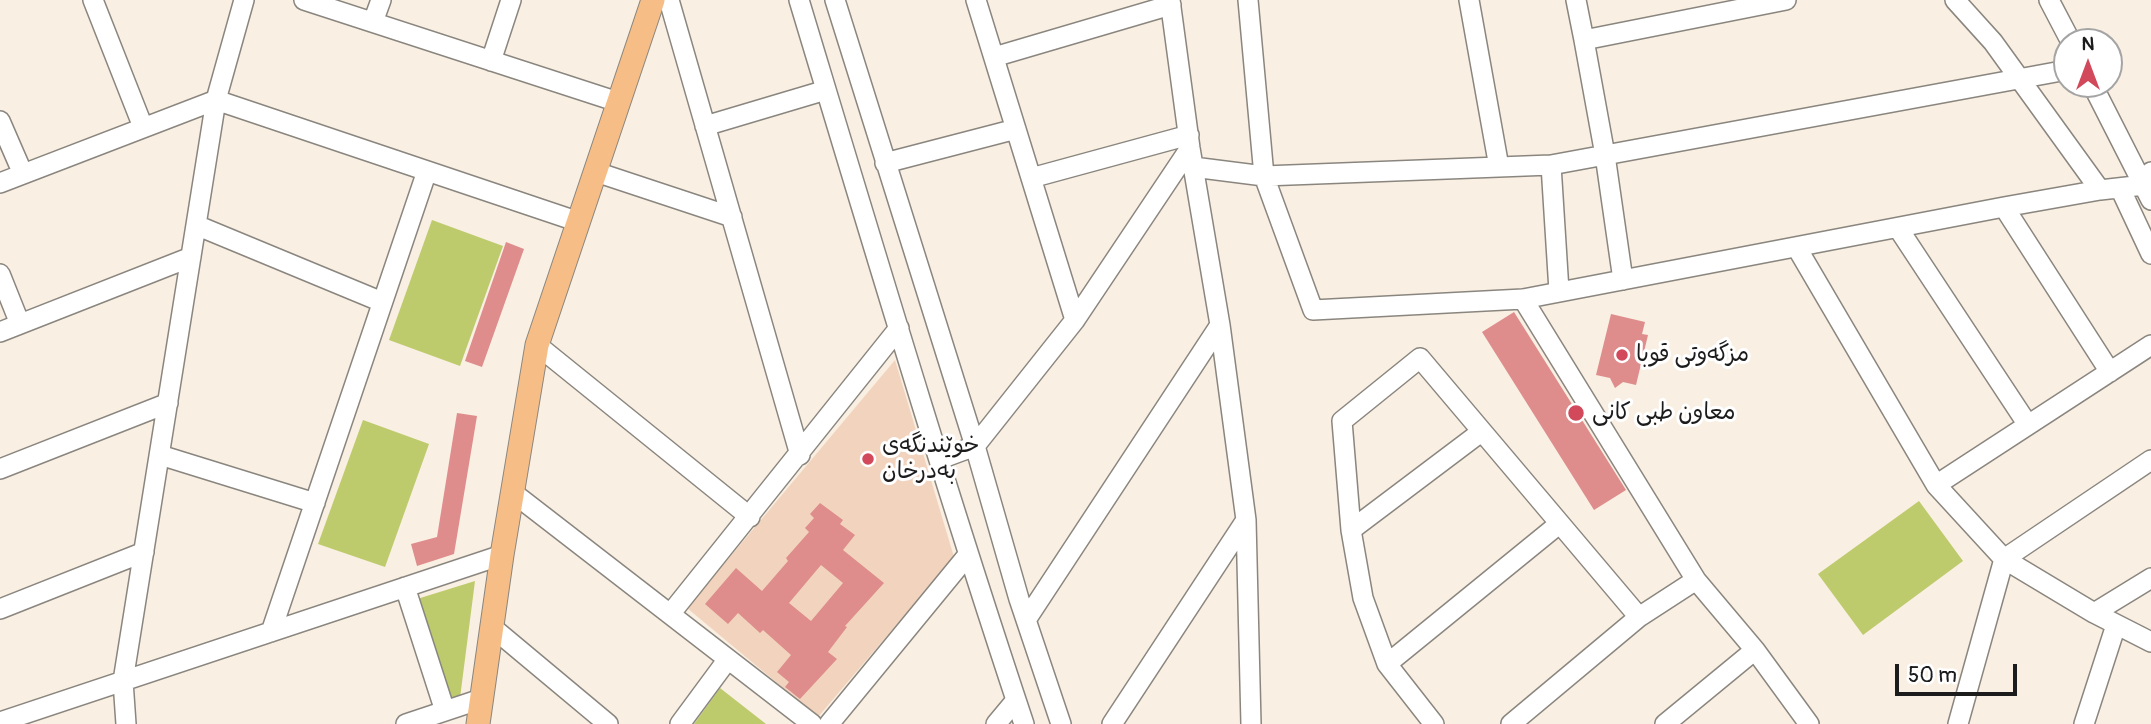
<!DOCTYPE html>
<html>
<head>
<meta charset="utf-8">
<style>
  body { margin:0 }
  #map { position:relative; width:2151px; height:724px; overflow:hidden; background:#f9efe2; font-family:Pangolin,sans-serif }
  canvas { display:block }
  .north { position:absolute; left:2053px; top:28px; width:70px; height:70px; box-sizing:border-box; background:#fff; border:2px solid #a4a4a4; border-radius:50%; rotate:0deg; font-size:19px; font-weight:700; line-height:28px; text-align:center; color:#1c1c1c }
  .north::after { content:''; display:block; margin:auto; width:24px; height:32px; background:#d1495b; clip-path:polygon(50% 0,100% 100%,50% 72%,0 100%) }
  .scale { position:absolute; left:1895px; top:664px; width:122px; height:32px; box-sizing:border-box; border:4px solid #1c1c1c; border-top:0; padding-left:9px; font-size:21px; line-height:24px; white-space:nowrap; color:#1c1c1c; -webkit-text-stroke:5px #fff; paint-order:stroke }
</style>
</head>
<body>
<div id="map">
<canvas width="2151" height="724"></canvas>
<div class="north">N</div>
<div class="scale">50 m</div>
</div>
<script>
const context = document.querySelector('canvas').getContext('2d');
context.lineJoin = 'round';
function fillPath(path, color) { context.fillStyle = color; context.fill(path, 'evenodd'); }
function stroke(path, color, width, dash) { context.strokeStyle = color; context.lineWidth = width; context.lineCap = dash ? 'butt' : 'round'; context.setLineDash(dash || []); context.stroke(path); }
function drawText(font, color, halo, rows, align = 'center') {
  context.font = font + ' Pangolin,"Playpen Sans Arabic",sans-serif'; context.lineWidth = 6; context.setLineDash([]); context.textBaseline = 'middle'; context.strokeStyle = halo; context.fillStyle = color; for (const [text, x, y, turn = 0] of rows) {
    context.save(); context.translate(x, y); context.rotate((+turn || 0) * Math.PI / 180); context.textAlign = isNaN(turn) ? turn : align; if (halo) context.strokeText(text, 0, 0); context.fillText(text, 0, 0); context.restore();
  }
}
fillPath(new Path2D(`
  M 895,360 L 954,557 L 818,717 L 687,608 Z`), '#f2d4be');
fillPath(new Path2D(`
  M 432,220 L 503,246 L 460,366 L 389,340 Z
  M 363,420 L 429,444 L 385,567 L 318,544 Z
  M 1919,501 L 1963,561 L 1863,635 L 1818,574 Z
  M 475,581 L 460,698 L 449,701 L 417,599 Z
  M 720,688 L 766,724 L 767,724 L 694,724 Z`), '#bdcb6d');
fillPath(new Path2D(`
  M 506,242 L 524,249 L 482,367 L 465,361 Z
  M 1514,312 L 1626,490 L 1594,510 L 1482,332 Z
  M 1611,314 L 1645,322 L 1642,334 L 1648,335 L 1636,385 L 1623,382 L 1615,388 L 1610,378 L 1596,375 Z
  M 457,413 L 477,416 L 454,554 L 417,566 L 411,544 L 437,537 Z
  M 820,503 L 843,520 L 840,524 L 855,535 L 843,550 L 884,583 L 845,626 L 847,627 L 828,652 L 837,659 L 800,699 L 785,687 L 789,682 L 777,672 L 791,655 L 763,630 L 760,633 L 738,613 L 728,624 L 705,604 L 736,568 L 762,591 L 788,561 L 786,558 L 809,532 L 805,528 L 814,518 L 810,514 ZM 821,565 L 843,583 L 811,621 L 789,603 Z`), '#de8d8c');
const minor = new Path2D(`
  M 93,0 L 143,127
  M 304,0 L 618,102
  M 669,0 L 800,455
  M 799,0 C 872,242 944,484 1024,724
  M 835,0 L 975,446 L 1019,599 L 1061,724
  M 976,0 L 1075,320
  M 1170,0 L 1190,148 L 1220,325 L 1246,520 L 1251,724
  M 1248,0 L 1264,176 L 1313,310 L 1523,299 L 2004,207 L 2100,190 L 2144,185 L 2151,172
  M 1469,0 L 1499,167
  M 1576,0 L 1584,40
  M 1955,0 L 1993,42 L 2100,190
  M 2049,0 L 2071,42
  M 373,22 L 381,0
  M 994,57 L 1171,5
  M 491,61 L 511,0
  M 2092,84 L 2151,200
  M 0,121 L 23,174
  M 705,126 L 826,90
  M 885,163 L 1016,129
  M 1551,165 L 1559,291
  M 1193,167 L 1264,176 L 1551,165 L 2067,70
  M 596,172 L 732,217
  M 1031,178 L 1189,135
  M 0,183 L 216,100 L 579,222
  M 2120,188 L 2151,254
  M 2004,207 L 2110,372
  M 196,225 L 382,302
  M 1898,228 L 2028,425
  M 1797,248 L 1936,485 L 2004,559 L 2094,613 L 2151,642
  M 0,274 L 20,324
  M 1623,280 L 1605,155 L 1584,40 L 1786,0
  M 1523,299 L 1696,580 L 1755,650 L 1809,724
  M 0,332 L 191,257
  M 537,345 L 750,517
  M 160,455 L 315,503
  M 940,459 L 975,446 L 1075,320 L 1190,148
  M 0,469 L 168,403
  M 1936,485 L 2151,345
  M 512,492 L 812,724
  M 1351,530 L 1481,432
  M 405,587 L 445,711
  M 0,609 L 144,552
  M 671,613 L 899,328
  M 2094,613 L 2151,578
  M 1026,620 L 1220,325
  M 493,628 L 608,724
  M 271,632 L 427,171
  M 1387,664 L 1559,524
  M 0,722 L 502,555
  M 126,724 L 123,681 L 216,100 L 244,0
  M 406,724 L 481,699
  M 680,724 L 728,659
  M 829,724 L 967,556
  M 996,724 L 1016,700
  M 1112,724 L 1246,520
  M 1434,724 L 1387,664 L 1363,598 L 1351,530 L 1342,421 L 1420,358 L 1639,617
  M 1511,724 L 1639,617 L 1696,580
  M 1665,724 L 1755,650
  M 1958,724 L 2004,559 L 2151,460
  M 2084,724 L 2116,625`);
const major = new Path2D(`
  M 478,724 L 502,555 L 537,345 L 653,0`);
stroke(minor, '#8a867f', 22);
stroke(major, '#8a867f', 25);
stroke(minor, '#fff', 19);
stroke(major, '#f6be86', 23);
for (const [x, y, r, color] of [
  [1622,355,7,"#d1495b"],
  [1576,413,9,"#d1495b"],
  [868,459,7,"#d1495b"]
]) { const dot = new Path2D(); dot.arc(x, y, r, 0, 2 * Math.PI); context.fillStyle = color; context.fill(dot); stroke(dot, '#fff', 2.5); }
drawText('23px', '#1c1c1c', '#fff', [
  ["مزگەوتی قوبا",1636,355],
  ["معاون طبی کانی",1592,413],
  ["خوێندنگەی",882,446],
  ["بەدرخان",882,472]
], 'left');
</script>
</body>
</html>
